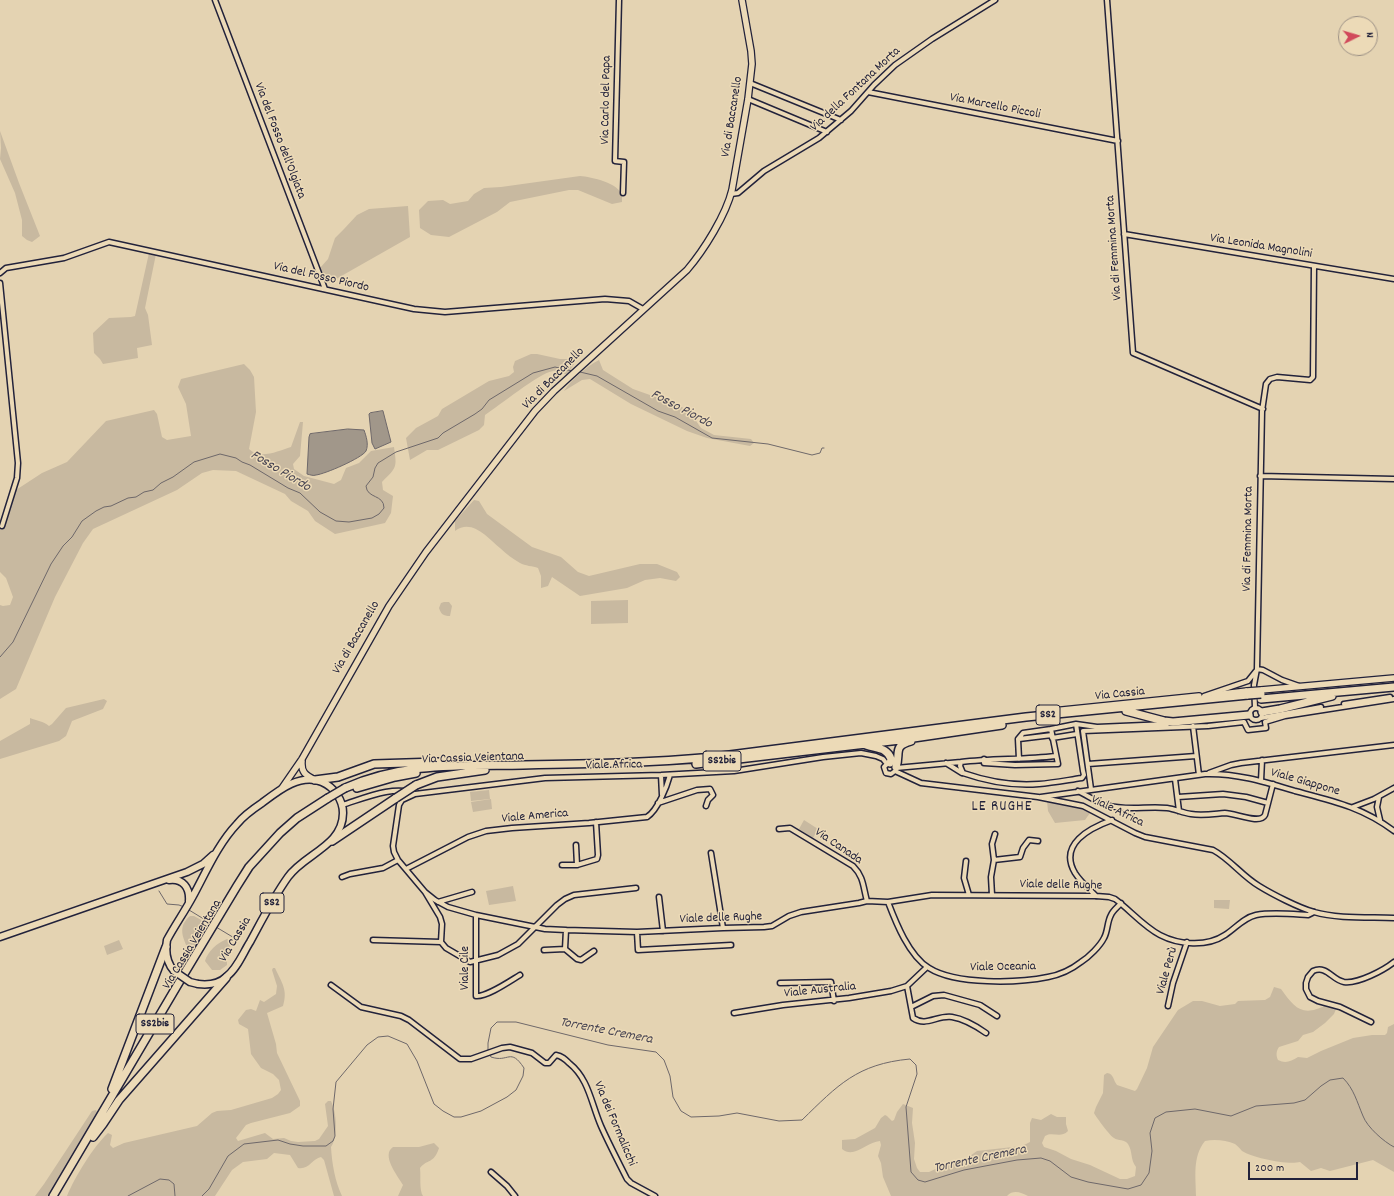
<!DOCTYPE html>
<html>
<head>
<meta charset="utf-8">
<style>
  body { margin:0 }
  #map { position:relative; width:1394px; height:1196px; overflow:hidden; background:#e4d3b2; font-family:Dekko,sans-serif }
  canvas { display:block }
  .north { position:absolute; left:1338px; top:16px; width:40px; height:40px; box-sizing:border-box; background:#ecdab7; border:1px solid #9b9085; border-radius:50%; rotate:85deg; font-size:11px; font-weight:700; line-height:16px; text-align:center; color:#22223b }
  .north::after { content:''; display:block; margin:auto; width:14px; height:18px; background:#d1495b; clip-path:polygon(50% 0,100% 100%,50% 72%,0 100%) }
  .scale { position:absolute; left:1248px; top:1162px; width:110px; height:18px; box-sizing:border-box; border:2px solid #22223b; border-top:0; padding-left:5px; font-size:12px; line-height:14px; white-space:nowrap; color:#22223b; -webkit-text-stroke:3px #ecdab7; paint-order:stroke }
</style>
</head>
<body>
<div id="map">
<canvas width="1394" height="1196"></canvas>
<div class="north">N</div>
<div class="scale">200 m</div>
</div>
<script>
const context = document.querySelector('canvas').getContext('2d');
context.lineJoin = 'round';
function fillPath(path, color) { context.fillStyle = color; context.fill(path, 'evenodd'); }
function stroke(path, color, width, dash) { context.strokeStyle = color; context.lineWidth = width; context.lineCap = dash ? 'butt' : 'round'; context.setLineDash(dash || []); context.stroke(path); }
function drawText(font, color, halo, rows, align = 'center') {
  context.font = font + ' Dekko,sans-serif'; context.lineWidth = 3; context.setLineDash([]); context.textBaseline = 'middle'; context.strokeStyle = halo; context.fillStyle = color; for (const [text, x, y, turn = 0] of rows) {
    context.save(); context.translate(x, y); context.rotate((+turn || 0) * Math.PI / 180); context.textAlign = isNaN(turn) ? turn : align; if (halo) context.strokeText(text, 0, 0); context.fillText(text, 0, 0); context.restore();
  }
}
fillPath(new Path2D(`
  M 0,131 L 19,183 L 40,236 L 32,242 L 27,240 L 22,236 L 22,220 L 15,193 L 0,159 L 1,148 Z
  M 580,176 C 591,177 620,183 622,196 C 622,198 622,200 622,202 L 612,204 L 578,190 L 569,190 L 510,202 L 497,212 L 449,237 L 431,235 L 420,228 L 419,210 L 428,201 L 443,200 L 450,204 L 468,201 L 474,194 L 484,188 L 501,187 Z
  M 408,206 L 410,237 L 329,283 L 326,282 L 320,268 L 328,259 L 335,238 L 344,229 L 357,215 L 369,209 Z
  M 149,253 L 156,254 L 145,308 L 148,315 L 152,345 L 137,348 L 138,358 L 103,364 L 100,359 L 94,353 L 93,333 L 109,318 L 131,317 L 135,316 Z
  M 531,354 L 537,354 L 560,359 L 573,359 L 576,361 L 567,375 C 563,373 557,370 553,371 C 539,373 499,406 485,415 L 484,425 L 479,430 L 438,450 L 427,450 L 410,460 L 406,438 L 416,428 L 438,416 L 442,409 L 489,381 L 509,376 L 514,372 L 513,367 L 515,361 Z
  M 599,360 L 603,370 L 633,389 L 678,405 L 689,411 L 701,428 L 714,435 L 751,439 L 754,443 L 750,446 L 707,438 L 687,431 L 631,404 L 590,379 L 582,380 L 564,391 C 572,379 586,367 599,360 Z
  M 244,364 L 250,370 L 254,377 L 256,412 L 249,449 C 260,460 278,451 291,447 L 300,422 L 303,422 L 300,456 L 293,464 L 294,469 L 304,476 L 334,484 L 341,480 L 346,468 L 359,463 L 371,451 L 394,447 C 397,468 397,467 382,482 L 383,490 L 393,496 L 391,513 L 385,523 L 335,534 L 315,521 L 308,511 L 291,501 L 285,494 L 236,471 L 213,470 L 202,473 L 177,490 L 93,529 L 83,543 L 55,597 L 16,689 L 0,699 L 0,605 L 3,606 L 10,605 L 13,597 L 6,578 L 0,572 L 0,528 L 4,527 L 16,490 L 42,473 L 67,462 L 106,421 L 154,410 L 157,414 L 162,437 L 167,440 L 191,436 L 186,404 L 178,387 L 181,379 Z
  M 474,500 L 479,501 L 487,514 L 532,547 L 561,557 L 578,572 L 589,576 L 640,564 L 657,564 L 677,572 L 680,577 L 676,581 L 660,578 L 645,580 L 627,588 L 580,596 L 552,577 L 548,586 L 541,588 L 541,576 L 538,568 C 533,566 525,566 520,563 C 513,559 506,554 500,548 C 488,538 472,518 455,531 L 455,521 Z
  M 628,600 L 628,623 L 591,624 L 591,601 Z
  M 444,602 L 449,602 L 452,606 L 450,616 C 443,616 441,614 439,608 L 441,603 Z
  M 104,699 L 107,701 L 103,709 L 72,721 L 66,736 L 59,741 L 0,759 L 0,741 L 30,724 L 30,718 C 37,721 43,721 49,726 L 52,724 L 66,708 Z
  M 489,790 L 490,799 L 471,801 L 470,792 Z
  M 491,799 L 492,809 L 473,812 L 471,802 Z
  M 1047,801 L 1078,806 L 1090,813 L 1085,820 L 1055,823 L 1048,811 Z
  M 804,820 L 818,829 L 813,838 L 799,829 Z
  M 513,886 L 516,901 L 489,905 L 486,891 Z
  M 1214,900 L 1230,900 L 1229,909 L 1214,908 Z
  M 190,916 L 194,916 L 205,922 L 208,929 L 195,949 L 189,951 C 183,938 177,927 190,916 Z
  M 227,939 L 230,941 L 230,946 L 224,955 L 227,959 L 227,965 L 220,970 L 212,970 L 205,961 C 208,951 217,943 227,939 Z
  M 119,940 L 123,949 L 107,955 L 104,946 Z
  M 273,968 L 275,968 C 282,983 288,990 283,1006 L 267,1013 L 276,1044 L 277,1053 L 300,1101 L 300,1106 L 290,1113 L 251,1123 L 246,1125 L 236,1138 L 238,1141 L 265,1133 L 273,1139 L 284,1138 L 291,1141 L 298,1142 L 315,1141 L 319,1139 L 328,1126 L 325,1104 L 328,1101 L 331,1101 C 337,1113 338,1137 331,1147 C 332,1164 335,1181 342,1196 L 334,1196 L 324,1160 L 321,1157 C 312,1159 309,1170 298,1168 L 290,1155 L 274,1153 L 267,1159 L 243,1162 L 232,1170 L 215,1196 L 67,1196 C 75,1177 93,1147 108,1133 L 112,1135 L 110,1145 L 113,1148 L 124,1143 L 197,1126 L 212,1113 L 217,1111 L 231,1110 L 272,1098 L 278,1094 L 281,1090 L 279,1080 L 273,1074 L 261,1068 L 251,1054 L 248,1029 L 239,1024 L 238,1020 L 246,1010 L 251,1009 L 256,1011 L 260,1000 L 264,1002 L 276,994 L 277,986 L 272,970 Z
  M 1274,987 L 1281,989 C 1294,1007 1302,1018 1326,1005 L 1332,1006 L 1336,1009 L 1334,1014 L 1325,1023 L 1313,1032 L 1303,1035 L 1298,1041 L 1279,1047 C 1276,1051 1276,1056 1278,1060 C 1286,1064 1291,1061 1298,1057 L 1307,1058 L 1321,1051 L 1353,1038 L 1372,1035 L 1385,1035 L 1387,1033 L 1388,1027 L 1394,1024 L 1394,1172 L 1373,1160 L 1330,1171 L 1321,1168 L 1311,1171 L 1300,1162 C 1287,1165 1253,1158 1242,1151 C 1240,1149 1238,1146 1235,1144 C 1226,1140 1214,1139 1205,1141 C 1192,1157 1196,1178 1196,1196 L 1028,1196 C 1021,1193 1014,1189 1007,1196 L 891,1196 L 883,1177 L 881,1163 L 878,1156 L 881,1145 L 880,1141 C 867,1142 854,1159 842,1149 L 842,1140 L 855,1139 L 875,1128 L 881,1118 L 885,1115 L 887,1116 L 892,1121 L 894,1120 L 897,1112 L 903,1104 L 913,1108 L 912,1123 L 915,1143 L 914,1159 L 917,1168 L 920,1172 L 929,1172 L 953,1161 L 958,1161 L 967,1158 L 977,1151 L 1022,1146 L 1030,1142 L 1030,1123 L 1032,1118 L 1041,1120 L 1051,1114 L 1057,1117 L 1066,1117 L 1066,1124 L 1068,1131 C 1060,1139 1053,1131 1045,1136 L 1042,1143 L 1044,1147 L 1056,1151 L 1071,1159 L 1090,1165 L 1120,1179 L 1127,1179 L 1135,1176 L 1136,1167 C 1130,1159 1133,1152 1128,1144 C 1125,1139 1118,1141 1114,1138 C 1111,1137 1096,1117 1094,1113 L 1096,1107 L 1103,1093 L 1104,1075 L 1107,1073 C 1114,1074 1113,1080 1117,1085 L 1135,1091 L 1137,1089 L 1147,1068 L 1153,1047 L 1178,1010 L 1193,1001 L 1202,1001 L 1220,1006 L 1235,1004 L 1238,1001 L 1265,1000 L 1270,997 Z
  M 96,1110 L 97,1112 L 96,1119 L 50,1196 L 35,1196 L 44,1184 L 92,1111 Z
  M 434,1143 L 439,1148 C 434,1164 427,1159 420,1168 C 421,1176 419,1190 423,1196 L 398,1196 L 403,1185 C 397,1175 381,1155 393,1147 L 419,1147 Z`), '#c8b9a0');
const water = new Path2D(`
  M 383,411 L 391,442 L 375,449 L 372,443 L 369,414 L 370,413 Z
  M 348,429 L 364,430 C 366,436 369,444 366,451 C 362,458 325,474 316,475 C 313,476 311,475 307,474 L 309,437 L 310,434 Z`);
fillPath(water, '#a1978a');
stroke(water, '#6e686a', 1);
stroke(new Path2D(`
  M 580,372 L 597,376 L 658,411 L 675,417 L 712,438 L 768,444 L 812,455 L 820,453 L 822,448 L 824,448
  M 0,657 L 13,642 L 51,564 L 63,546 L 72,537 L 82,521 L 96,511 L 104,507 L 111,506 L 128,498 L 136,497 L 144,492 L 153,490 L 161,483 L 173,477 L 194,462 L 220,454 L 236,458 L 242,462 L 250,465 L 288,488 L 300,493 L 320,512 L 336,521 L 349,522 L 372,518 L 379,514 L 384,508 C 384,494 367,499 366,486 L 373,477 L 375,468 L 378,463 L 396,452 L 438,438 L 443,433 L 475,414 L 482,409 L 489,400 L 533,373 L 555,367 L 572,371
  M 159,891 L 167,904 L 179,905 L 184,907
  M 189,910 L 212,924
  M 216,927 L 236,939
  M 488,1051 L 488,1043 L 491,1028 L 497,1022 L 516,1022 L 608,1045 L 656,1052 L 664,1060 L 670,1076 L 673,1097 L 681,1111 L 691,1117 L 719,1116 L 737,1113 L 779,1121 L 802,1120 C 838,1085 857,1064 910,1059 L 916,1065 L 917,1074 L 906,1107 L 911,1172 L 918,1180 L 925,1182 L 964,1170 L 1017,1160 L 1041,1158 L 1050,1161 L 1071,1177 L 1088,1182 L 1128,1189 L 1141,1185 L 1149,1173 L 1152,1151 L 1150,1133 L 1155,1118 L 1166,1112 L 1195,1109 L 1231,1116 L 1256,1106 L 1294,1103 L 1305,1100 L 1321,1086 L 1330,1080 L 1343,1078 C 1354,1089 1357,1102 1363,1116 C 1367,1127 1384,1142 1394,1147
  M 128,1196 L 160,1179 L 169,1180 L 174,1184 L 175,1196
  M 202,1196 L 209,1189 L 228,1156 L 244,1144 L 278,1140 L 290,1144 L 303,1146 L 326,1146 L 333,1141 L 335,1136 L 333,1109 L 336,1082 L 367,1045 L 378,1037 L 388,1036 L 407,1044 L 417,1061 L 434,1104 L 443,1111 L 454,1117 L 461,1117 L 481,1111 L 507,1097 L 516,1090 L 523,1076 L 524,1068 C 510,1047 509,1063 491,1057 L 489,1054`), '#6e686a', 1);
const street = new Path2D(`
  M 215,0 L 325,289
  M 619,0 L 615,161 L 624,162 L 623,193
  M 1107,0 L 1133,353 L 1263,409
  M 750,83 L 841,120
  M 868,92 L 1118,141
  M 748,99 L 827,132
  M 731,194 L 738,193 L 764,171 L 819,138 L 851,111 L 874,85 L 895,65 L 932,39 L 995,0
  M 1124,234 L 1394,279
  M 0,273 L 6,268 L 64,258 L 109,242 L 414,309 L 445,312 L 605,299 L 629,301 L 643,309
  M 0,283 L 18,463 L 17,478 L 2,526
  M 1260,476 L 1394,479
  M 1257,669 L 1263,670 L 1282,680 L 1299,686
  M 1204,696 L 1248,681 L 1256,671
  M 1344,704 L 1390,697
  M 1255,707 L 1254,685 L 1257,669 L 1262,411 L 1266,384 L 1270,379 L 1277,377 L 1310,380 L 1313,377 L 1314,266
  M1250 714a6 6 0 1 1 12 0a6 6 0 1 1-12 0Z
  M 1261,718 L 1321,707
  M 1076,724 L 1097,727 L 1167,724
  M 1193,726 L 1199,775
  M 1052,738 L 1077,734
  M 1019,739 L 1052,735
  M 984,759 L 984,763 L 1015,765 L 1058,764 L 1051,729 L 1076,724 L 1083,771 L 1084,775 L 1082,778 C 1068,780 1053,783 1039,784 C 1014,786 986,781 963,773 L 960,766 L 961,762 C 993,758 1024,760 1055,756
  M 1019,759 L 1018,739 L 1023,733 L 1051,729
  M 946,763 L 962,773
  M 887,764 L 884,767 L 886,773 L 891,774 L 895,771
  M 1088,764 L 1196,756
  M 896,768 L 961,762
  M 895,771 L 921,783 L 1038,797 L 1083,806 L 1135,833 L 1145,837 L 1213,850 C 1230,859 1242,876 1259,886 C 1272,894 1299,908 1314,912 C 1338,919 1369,917 1394,918
  M 1209,773 L 1231,765 L 1241,763 L 1394,745
  M 661,775 L 662,795
  M 1175,779 L 1179,811
  M 1261,781 L 1262,760
  M 1091,789 L 1083,731 L 1208,726 L 1244,722 L 1248,730 L 1266,728 L 1265,722 L 1285,716 L 1394,699
  M 1078,791 C 1087,795 1096,802 1106,805 C 1126,811 1147,806 1167,808 C 1175,809 1183,813 1191,814 C 1202,816 1213,814 1225,813 C 1235,813 1260,825 1265,815 L 1273,784
  M 415,794 L 402,800 L 399,805 L 393,846 L 394,852 L 398,860 L 425,892 L 440,917 L 442,924 L 441,942 L 446,948 L 470,962 L 498,955 L 518,944 L 557,905 L 565,899 L 574,895 L 636,888
  M 1041,797 L 1205,774 C 1237,773 1265,782 1295,791 C 1333,801 1362,807 1394,831
  M 1178,797 L 1223,794 L 1246,797 L 1268,803
  M 1379,797 L 1377,807 L 1380,820
  M 658,803 L 697,790 L 710,789 L 713,795 L 708,800 L 706,806
  M 342,805 C 362,799 395,784 415,794 L 545,778 L 661,775 L 734,771 L 823,757 L 861,753 L 876,756 L 883,759 L 887,764
  M 1353,807 L 1374,799 L 1394,788
  M 779,829 L 790,828 L 853,866 C 864,877 863,887 867,901
  M 576,845 L 577,865
  M 711,853 L 723,928
  M 994,860 L 1020,857 L 1023,848 L 1029,840 L 1038,841
  M 966,861 L 964,878 L 969,895
  M 562,865 L 577,865 L 597,859 L 598,855 L 596,822
  M 406,869 L 468,837 L 486,831 L 512,828 L 589,823 L 647,817 C 658,810 667,786 670,775
  M 342,877 L 350,874 L 383,868 L 398,860
  M 425,892 L 435,900 L 448,907 L 476,915 L 545,929 L 566,930 L 637,932 L 723,928 L 764,927 L 772,926 L 789,916 L 801,912 L 859,903 L 867,901 L 888,902 L 932,895 L 1096,896 L 1109,897 L 1115,899 C 1130,910 1143,926 1160,935 C 1179,945 1207,947 1225,935 C 1236,928 1243,918 1256,915 C 1272,912 1291,914 1308,915 L 1314,912
  M 992,895 L 991,877 L 994,860 L 992,844 L 995,834
  M 1096,896 C 1089,889 1080,881 1075,873 C 1058,844 1090,828 1112,820
  M 659,897 L 663,931
  M 438,902 L 472,892
  M 888,902 C 896,923 909,956 929,968 C 956,985 1018,983 1048,977 C 1059,975 1072,969 1081,962 C 1089,957 1100,946 1104,938 C 1108,931 1107,922 1111,915 C 1113,910 1118,907 1121,903
  M 476,915 L 476,996 C 487,997 510,981 520,975
  M 637,932 L 638,950 L 731,945
  M 373,940 L 441,942
  M 565,949 L 566,930
  M 544,950 L 565,949 L 577,959 L 581,960 L 594,951
  M 780,983 L 831,982 L 834,1001
  M 331,985 L 361,1007 L 401,1016 L 409,1020 L 460,1059 L 471,1059 L 502,1048 L 510,1047 L 532,1053 L 545,1063 L 549,1063 L 556,1055 C 562,1056 565,1059 569,1063 C 589,1079 591,1103 601,1126 C 609,1144 618,1161 627,1179 L 631,1183 L 655,1196
  M 907,986 L 913,1018 C 926,1027 937,1015 952,1017 C 965,1019 976,1026 986,1033
  M 1168,1006 L 1173,983 L 1187,942
  M 911,1007 L 933,996 L 944,995 L 980,1005 L 997,1016
  M 734,1013 L 783,1005 L 849,998 L 891,991 L 907,986 L 927,967
  M 1371,1022 L 1340,1007 L 1318,1001 L 1310,997 L 1306,989 L 1306,983 L 1308,977 L 1313,971 C 1327,965 1332,980 1344,982 C 1358,984 1384,970 1394,962
  M 491,1172 L 507,1186 L 515,1196`);
const secondary = new Path2D(`
  M 1261,690 L 1394,678
  M 1214,695 L 1247,691
  M 1043,712 L 1199,696
  M 302,761 C 301,772 305,775 315,780
  M 282,788 L 302,759 L 389,606 L 426,552 L 535,411 L 554,391 L 687,270 C 704,250 726,215 732,190 L 748,99 L 752,64 L 751,51 L 742,0`);
const primary = new Path2D(`
  M 169,880 C 183,878 190,888 189,901
  M 0,937 L 187,872 L 203,864 L 213,855
  M 174,971 C 166,962 165,952 167,940 C 175,925 185,911 193,896 C 206,872 218,844 237,824 C 244,815 253,809 262,803 C 279,790 300,773 322,782 C 334,787 343,800 343,813 C 343,846 304,854 288,877 C 273,898 262,920 250,942 C 243,953 237,969 226,977 C 219,984 207,985 198,984`);
const highway = new Path2D(`
  M 1261,699 L 1394,687
  M 1126,711 L 1164,721 L 1173,722 L 1249,715
  M 1262,712 L 1280,709 L 1332,696
  M 866,745 C 876,749 887,747 891,759 L 890,763
  M 696,764 L 900,740 L 1002,725
  M 896,767 C 901,754 892,746 911,741
  M 315,780 L 338,777 L 374,764 L 438,762
  M 416,785 L 437,777 L 485,770
  M 345,788 C 404,762 461,766 523,765 C 587,764 650,763 714,757 L 1026,717 L 1248,695
  M 357,788 L 395,777 L 416,773
  M 332,841 L 396,798
  M 112,1089 L 166,947
  M 93,1137 L 103,1124 L 119,1100 L 226,978
  M 53,1196 L 184,974 L 237,886 L 249,867 L 280,833 L 297,818 L 328,798`);
stroke(street, '#22223b', 7);
stroke(secondary, '#22223b', 8);
stroke(primary, '#22223b', 9);
stroke(highway, '#22223b', 10);
stroke(street, '#ecdab7', 4);
stroke(secondary, '#ecdab7', 5.5);
stroke(primary, '#ecdab7', 6);
stroke(highway, '#ecdab7', 7);
const secondaryBridge = new Path2D(`
  M 1247,691 L 1261,690`);
const primaryBridge = new Path2D(`
  M 174,971 L 190,982 L 198,984`);
const highwayBridge = new Path2D(`
  M 1248,695 L 1261,694
  M 328,798 L 345,788
  M 396,798 L 416,785`);
stroke(secondaryBridge, '#22223b', 8, []);
stroke(primaryBridge, '#22223b', 9, []);
stroke(highwayBridge, '#22223b', 10, []);
stroke(secondaryBridge, '#ecdab7', 5.5);
stroke(primaryBridge, '#ecdab7', 6);
stroke(highwayBridge, '#ecdab7', 7);
for (const [x, y, w] of [
  [1048,715,24],
  [722,761,38],
  [272,903,24],
  [155,1024,38]
]) { const box = new Path2D(); box.roundRect(x - w / 2, y - 10, w, 20, 3); context.fillStyle = '#ecdab7'; context.fill(box); stroke(box, '#22223b', 1); }
drawText('bold 12px', '#22223b', null, [
  ["SS2",1048,715],
  ["SS2bis",722,761],
  ["SS2",272,903],
  ["SS2bis",155,1024]
]);
drawText('13px', '#22223b', '#ecdab7', [
  ["Via della Fontana Morta",856,90,-43],
  ["Via Carlo del Papa",607,100,-89],
  ["Via Marcello Piccoli",995,107,11],
  ["Via di Baccanello",733,117,-81],
  ["Via del Fosso dell'Olgiata",279,141,69],
  ["Via Leonida Magnolini",1261,247,9],
  ["Via di Femmina Morta",1115,248,-94],
  ["Via del Fosso Piordo",321,278,13],
  ["Via di Baccanello",554,379,-45],
  ["Via di Femmina Morta",1249,539,-89],
  ["Via di Baccanello",357,638,-60],
  ["Via Cassia",1120,695,-6],
  ["Via Cassia Veientana",473,759,-2],
  ["Viale Africa",614,766,-1],
  ["Viale Giappone",1305,783,16],
  ["Viale Africa",1117,812,26],
  ["Viale America",535,817,-5],
  ["Via Canada",838,847,34],
  ["Viale delle Rughe",1061,886,1],
  ["Viale delle Rughe",721,919,-2],
  ["Via Cassia",236,940,-59],
  ["Via Cassia Veientana",193,945,-59],
  ["Viale Cile",466,968,-90],
  ["Viale Oceania",1003,968,-1],
  ["Viale Perù",1168,971,-74],
  ["Viale Australia",820,991,-6],
  ["Via dei Formalicchi",614,1124,67]
]);
drawText('italic 14px', '#484553', '#ecdab7', [
  ["Fosso Piordo",681,410,28],
  ["Fosso Piordo",280,472,31],
  ["Torrente Cremera",606,1032,11],
  ["Torrente Cremera",980,1160,-12]
]);
context.letterSpacing = '1px';
drawText('15px', '#22223b', '#ecdab7', [
  ["LE RUGHE",1002,808]
]);
context.letterSpacing = '0px';
</script>
</body>
</html>
